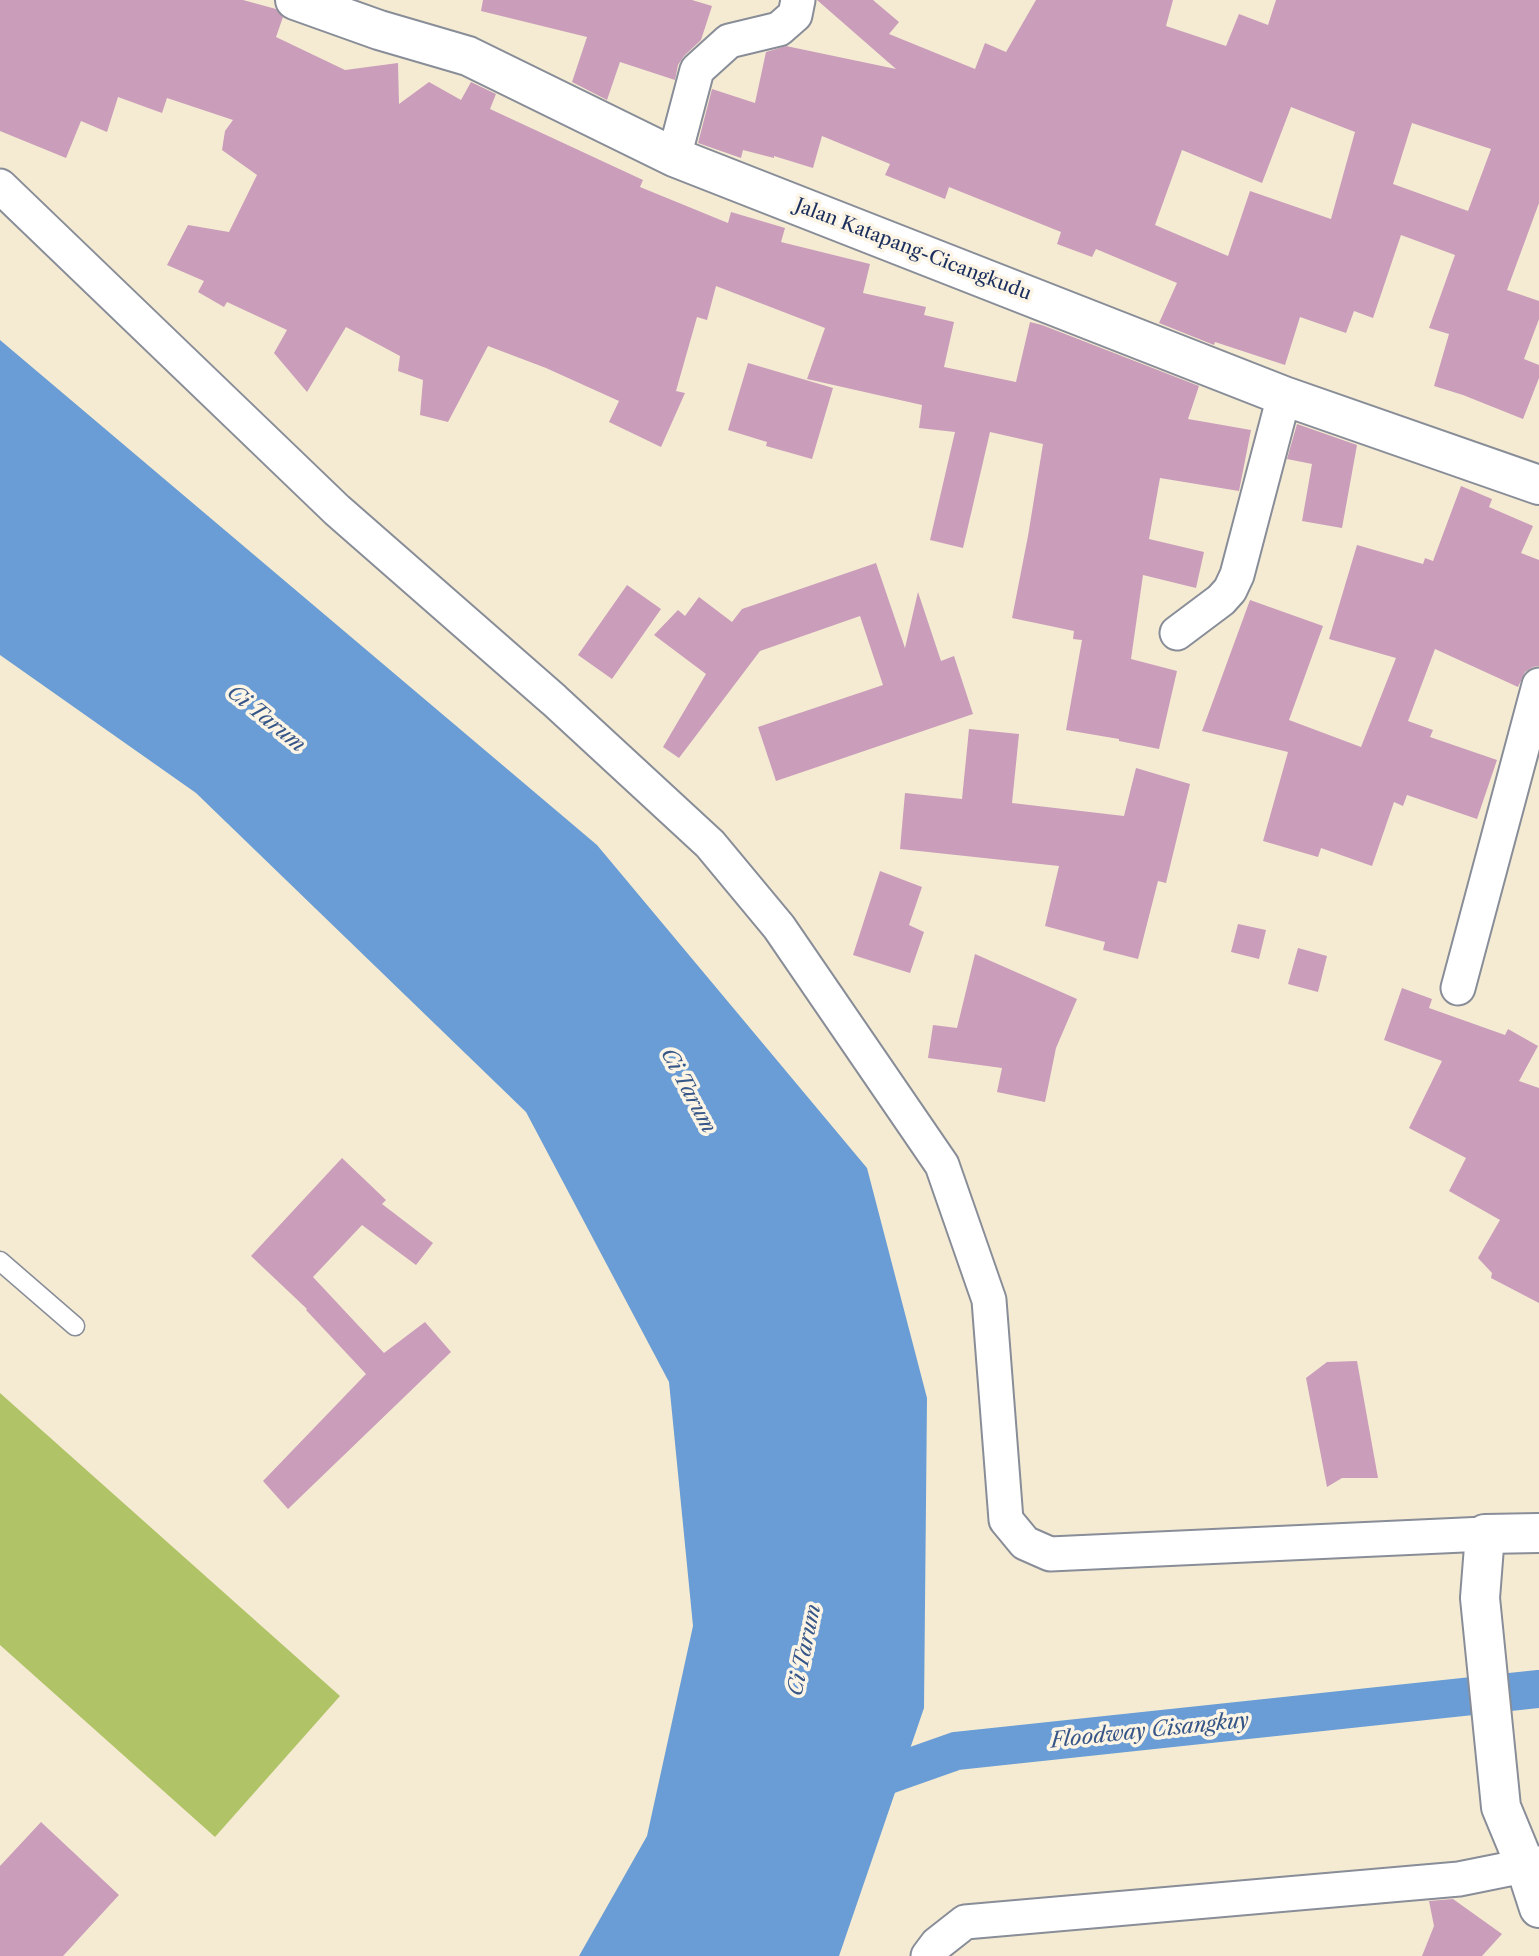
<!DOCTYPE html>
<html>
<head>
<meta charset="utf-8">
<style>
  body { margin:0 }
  canvas { display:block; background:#f4ebd2 }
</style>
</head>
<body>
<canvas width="1539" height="1956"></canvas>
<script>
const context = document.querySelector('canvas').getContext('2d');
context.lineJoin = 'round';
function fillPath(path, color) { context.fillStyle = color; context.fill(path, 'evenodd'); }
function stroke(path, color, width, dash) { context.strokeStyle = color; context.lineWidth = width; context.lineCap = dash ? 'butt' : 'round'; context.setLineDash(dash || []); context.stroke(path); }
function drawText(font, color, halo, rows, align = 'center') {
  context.font = font + ' "Libre Caslon Text",serif'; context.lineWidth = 7; context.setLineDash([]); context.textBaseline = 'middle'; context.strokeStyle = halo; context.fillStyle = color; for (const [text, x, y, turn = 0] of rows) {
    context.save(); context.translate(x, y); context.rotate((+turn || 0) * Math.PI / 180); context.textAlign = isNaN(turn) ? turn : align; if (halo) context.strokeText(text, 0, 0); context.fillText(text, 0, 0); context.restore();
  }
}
fillPath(new Path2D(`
  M 0,1393 L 340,1696 L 215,1837 L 0,1645 Z`), '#b0c367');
fillPath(new Path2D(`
  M 0,340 L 597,845 L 867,1168 L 927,1398 L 924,1708 L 839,1956 L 579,1956 L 647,1836 L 693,1626 L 669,1382 L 526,1112 L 196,793 L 0,655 Z`), '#6a9dd5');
stroke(new Path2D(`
  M 854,1787 L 956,1751 L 1539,1689`), '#6a9dd5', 38);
fillPath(new Path2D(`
  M 0,0 L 243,0 L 276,9 L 283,17 L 276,37 L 345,70 L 398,63 L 399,104 L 429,82 L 461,100 L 471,82 L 496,94 L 490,109 L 643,180 L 640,187 L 728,223 L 731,212 L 785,228 L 781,242 L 870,264 L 863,293 L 926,307 L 924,315 L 954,322 L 944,367 L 1016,382 L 1030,322 L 1042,325 L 1199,386 L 1188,419 L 1251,430 L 1239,491 L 1160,478 L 1149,539 L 1204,552 L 1196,588 L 1143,575 L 1131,659 L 1177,671 L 1159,749 L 1119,741 L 1119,739 L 1066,730 L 1082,640 L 1073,639 L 1074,631 L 1012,618 L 1028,536 L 1043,444 L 990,432 L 963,548 L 930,540 L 955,432 L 919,428 L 922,405 L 807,379 L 825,328 L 716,286 L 707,320 L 697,317 L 676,391 L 685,393 L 661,447 L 609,422 L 619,401 L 546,368 L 488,346 L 448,422 L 420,415 L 423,380 L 398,371 L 400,356 L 346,327 L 307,392 L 274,353 L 287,330 L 227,302 L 224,307 L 198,292 L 204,281 L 167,265 L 188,225 L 229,232 L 257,175 L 222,150 L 225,131 L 233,120 L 167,98 L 162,113 L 118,97 L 107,132 L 81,121 L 66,158 L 0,131 Z
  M 483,0 L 692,0 L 712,6 L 701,40 L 684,56 L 678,65 L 675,80 L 620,62 L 607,100 L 572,82 L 587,37 L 481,11 Z
  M 817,0 L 873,0 L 899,22 L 889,34 L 975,69 L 985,43 L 1006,52 L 1036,0 L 1173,0 L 1166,26 L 1226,46 L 1239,14 L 1268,25 L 1276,0 L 1539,0 L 1539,203 L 1507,290 L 1539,301 L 1539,319 L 1524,359 L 1539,365 L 1539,378 L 1523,419 L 1463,395 L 1434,386 L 1449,334 L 1429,328 L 1455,255 L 1401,235 L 1373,318 L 1354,311 L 1346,333 L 1300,317 L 1285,365 L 1215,342 L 1214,345 L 1159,323 L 1177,283 L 1096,249 L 1092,257 L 1057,244 L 1061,232 L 949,187 L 945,199 L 885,175 L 890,164 L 822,136 L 813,168 L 774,156 L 774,158 L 743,150 L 741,158 L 698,143 L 712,89 L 755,103 L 766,52 L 786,46 L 896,69 ZM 1291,107 L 1355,132 L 1331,219 L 1250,191 L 1228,256 L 1155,225 L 1182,150 L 1262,183 ZM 1412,123 L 1491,149 L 1468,211 L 1393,184 Z
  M 748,363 L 833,388 L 812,459 L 766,446 L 767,442 L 728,430 Z
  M 1297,424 L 1357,445 L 1342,528 L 1302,521 L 1312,464 L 1287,459 Z
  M 1461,486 L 1492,499 L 1489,507 L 1533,526 L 1521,553 L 1539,560 L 1539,666 L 1533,667 L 1525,672 L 1518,687 L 1435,649 L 1408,721 L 1433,730 L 1430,737 L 1497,760 L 1477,819 L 1407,795 L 1403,806 L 1394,802 L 1372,866 L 1321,848 L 1318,857 L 1263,841 L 1288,752 L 1202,731 L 1250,600 L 1323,626 L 1289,720 L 1361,747 L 1396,658 L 1329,639 L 1357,545 L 1423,564 L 1425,558 L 1433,561 Z
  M 876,563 L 905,648 L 918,592 L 941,661 L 954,656 L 973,714 L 776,781 L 758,727 L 883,685 L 860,616 L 760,651 L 679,758 L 663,747 L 706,674 L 654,635 L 678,610 L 685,616 L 699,597 L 732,622 L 742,609 Z
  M 627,585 L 661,609 L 612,679 L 578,655 Z
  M 969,729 L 1019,734 L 1012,803 L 1124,816 L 1136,768 L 1190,784 L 1166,883 L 1158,881 L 1138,959 L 1103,950 L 1105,942 L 1045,926 L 1059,866 L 900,849 L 905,793 L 962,799 Z
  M 880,871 L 922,887 L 909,925 L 924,932 L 910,973 L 853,955 Z
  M 1238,924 L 1266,930 L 1259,959 L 1231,952 Z
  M 1298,948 L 1327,956 L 1318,992 L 1288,984 Z
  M 975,954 L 1077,999 L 1056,1048 L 1045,1102 L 997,1092 L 1002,1068 L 928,1058 L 933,1025 L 957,1028 Z
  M 1402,988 L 1432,999 L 1429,1008 L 1505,1035 L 1508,1029 L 1538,1046 L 1519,1081 L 1539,1088 L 1539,1303 L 1491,1278 L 1492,1273 L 1478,1258 L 1500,1220 L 1449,1191 L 1466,1158 L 1409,1128 L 1442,1061 L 1384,1040 Z
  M 342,1158 L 386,1200 L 382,1204 L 433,1243 L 416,1265 L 362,1225 L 313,1277 L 384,1353 L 425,1322 L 451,1352 L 288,1509 L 263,1481 L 366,1374 L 306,1310 L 307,1309 L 251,1256 Z
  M 1357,1361 L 1378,1478 L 1342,1478 L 1327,1487 L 1306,1378 L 1327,1362 Z
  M 41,1822 L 119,1895 L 63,1956 L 0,1956 L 0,1866 Z
  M 1453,1899 L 1502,1934 L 1482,1956 L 1422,1956 L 1434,1926 L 1429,1901 Z`), '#ca9dbb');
const service = new Path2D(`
  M 0,1261 L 75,1326`);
const minor = new Path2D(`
  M 674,157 L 697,70 L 729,41 L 779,29 L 795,15 L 798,0
  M 0,186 L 337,510 L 554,700 L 710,844 L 779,927 L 942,1165 L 989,1300 L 1006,1520 L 1025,1543 L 1050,1554 L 1485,1534
  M 1177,633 L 1221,600 L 1230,590 L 1237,575 L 1284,396
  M 1458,988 L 1539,685
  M 928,1956 L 937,1944 L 965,1922 L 1459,1879 L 1539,1863`);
const tertiary = new Path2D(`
  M 295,0 L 379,30 L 468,56 L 674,157 L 1284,396 L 1539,485
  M 1539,1533 L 1485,1534 L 1480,1598 L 1501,1807 L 1525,1865 L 1539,1908`);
stroke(service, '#888d98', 21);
stroke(minor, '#888d98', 37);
stroke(tertiary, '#888d98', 42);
stroke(service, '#fff', 18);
stroke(minor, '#fff', 33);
stroke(tertiary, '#fff', 38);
drawText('19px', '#1b2f5e', '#fcf5e5', [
  ["Jalan Katapang-Cicangkudu",913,250,21]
]);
drawText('italic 21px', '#375688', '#fcf5e5', [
  ["Ci Tarum",266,719,39],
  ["Ci Tarum",688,1091,62],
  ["Ci Tarum",805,1650,-78],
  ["Floodway Cisangkuy",1150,1731,-6]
]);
</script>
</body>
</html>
